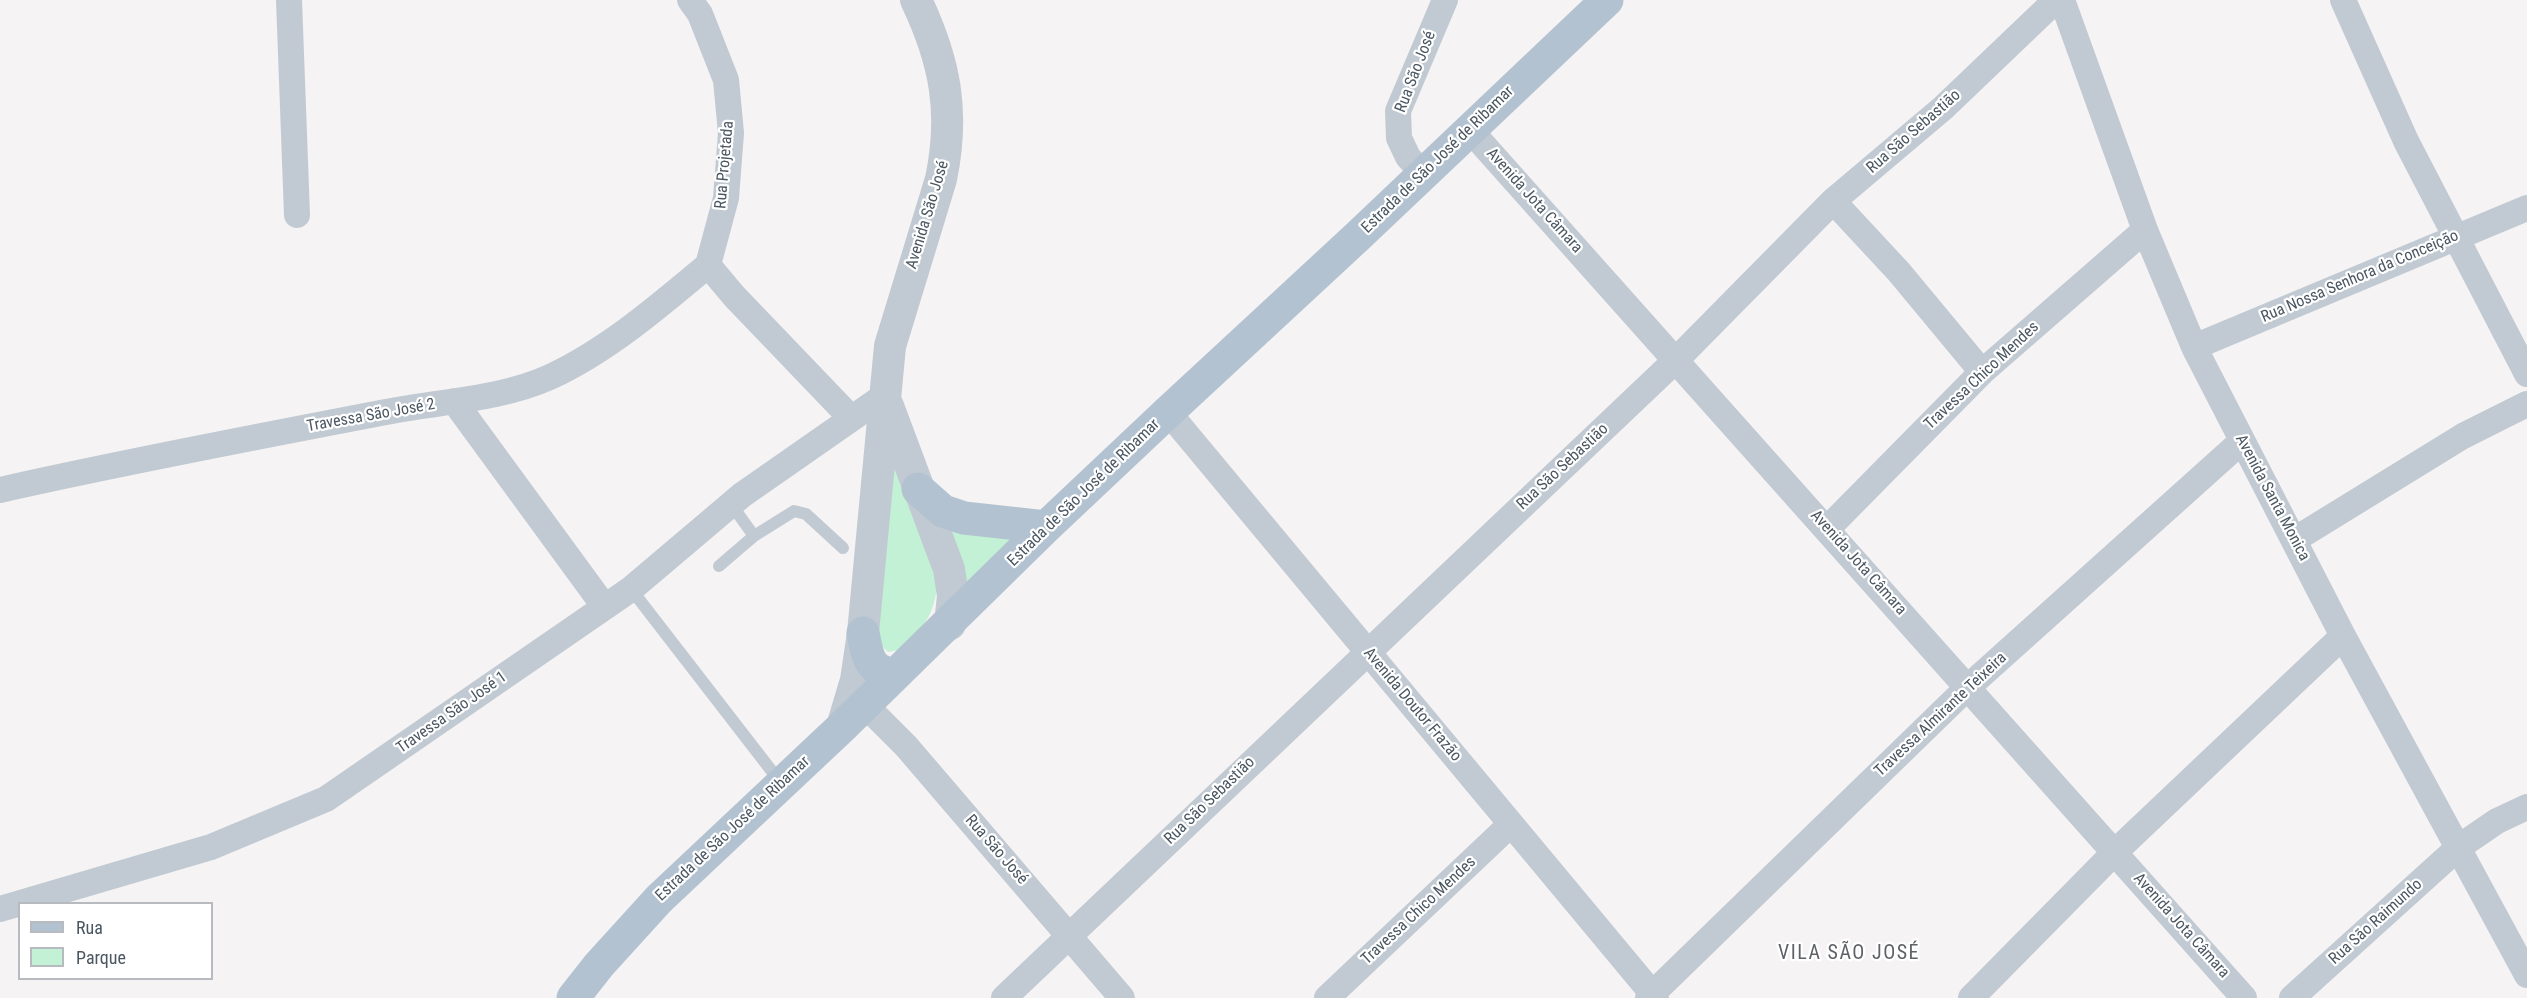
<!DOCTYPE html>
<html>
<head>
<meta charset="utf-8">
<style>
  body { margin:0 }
  #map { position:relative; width:2527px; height:998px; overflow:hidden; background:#f5f3f3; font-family:"Roboto Condensed",sans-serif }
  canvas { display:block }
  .legend { position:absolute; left:18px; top:902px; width:195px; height:78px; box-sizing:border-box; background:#fff; border:2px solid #b7bbc0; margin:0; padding:8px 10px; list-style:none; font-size:18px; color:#4a5661 }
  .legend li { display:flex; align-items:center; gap:12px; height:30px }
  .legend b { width:30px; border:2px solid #b7bbc0 }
</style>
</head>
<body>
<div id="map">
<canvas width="2527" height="998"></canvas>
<ul class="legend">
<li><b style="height:8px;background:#b3c2d1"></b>Rua</li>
<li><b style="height:16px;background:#c3f1d5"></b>Parque</li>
</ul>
</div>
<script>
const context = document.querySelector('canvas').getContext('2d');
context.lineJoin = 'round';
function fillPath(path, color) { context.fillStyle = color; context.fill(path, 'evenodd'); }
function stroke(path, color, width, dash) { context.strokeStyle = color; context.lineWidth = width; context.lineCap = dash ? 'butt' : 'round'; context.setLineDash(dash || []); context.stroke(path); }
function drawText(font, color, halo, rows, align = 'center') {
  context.font = font + ' "Roboto Condensed",sans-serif'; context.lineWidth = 4.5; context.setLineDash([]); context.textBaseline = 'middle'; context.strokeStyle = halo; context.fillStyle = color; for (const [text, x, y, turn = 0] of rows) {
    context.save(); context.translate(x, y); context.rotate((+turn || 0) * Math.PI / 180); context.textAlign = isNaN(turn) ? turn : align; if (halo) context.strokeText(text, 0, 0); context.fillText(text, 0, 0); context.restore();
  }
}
fillPath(new Path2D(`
  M 894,454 L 939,579 C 932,620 927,623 898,650 L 888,652 L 876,640 Z
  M 940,519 L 1017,535 L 966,584 Z`), '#c3f1d5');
stroke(new Path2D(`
  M 731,504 L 754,536
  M 719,566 L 754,536 L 794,511 L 806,514 L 843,548
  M 631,589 L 781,783`), '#c1cad2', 12);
stroke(new Path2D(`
  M 289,0 L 297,215
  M 690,0 L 700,14 L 726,80 L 731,133 L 726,198 L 708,265
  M 2062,0 L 2145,230 L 2194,347 L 2343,636 L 2527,975
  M 2343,0 L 2406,141 L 2527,374
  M 1470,130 L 2244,998
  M 1423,174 L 1408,157 L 1399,138 L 1398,111 L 1445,0
  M 1833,201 L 1899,272 L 1982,372
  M 708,265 L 734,296 L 851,418
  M 2194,347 L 2527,208
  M 454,401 L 604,606
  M 1168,412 L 1656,998
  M 0,490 C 128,461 257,437 386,412 C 440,401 499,400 550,377 C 608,350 659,306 708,265
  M 1827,529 L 1982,372 L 2145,230
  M 2294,540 L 2463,436 L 2527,404
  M 865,705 L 906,746 L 1122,998
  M 0,909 L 211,847 L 326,799 L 631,589 L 742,495 L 884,396
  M 1004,998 L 1676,360 L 1833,201 L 1943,108 L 2056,0
  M 1327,998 L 1511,824
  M 1648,998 L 1968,687 L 2242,441
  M 1971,998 L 2115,852 L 2343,636
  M 2292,998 L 2459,847 L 2497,821 L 2527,807`), '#c1cad2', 26);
stroke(new Path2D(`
  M 888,406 L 949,569 L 953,596 L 950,624
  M 842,727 L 856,680 L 863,633 L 890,346 L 941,179 C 955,112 945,61 916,0`), '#c1cad2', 32);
stroke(new Path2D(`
  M 918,489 L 943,511 L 964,518 L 1046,527
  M 863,633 C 868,657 868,670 895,675
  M 573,998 L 599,965 L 659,899 L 842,727 L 1046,527 L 1168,412 L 1357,237 L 1607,0`), '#b3c2d1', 33);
drawText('16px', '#4a5661', '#fff', [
  ["Rua São José",1416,72,-69],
  ["Rua São Sebastião",1914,132,-41],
  ["Estrada de São José de Ribamar",1438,160,-44],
  ["Rua Projetada",725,165,-85],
  ["Avenida Jota Câmara",1534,201,48],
  ["Avenida São José",928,215,-73],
  ["Rua Nossa Senhora da Conceição",2360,277,-23],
  ["Travessa Chico Mendes",1982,376,-43],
  ["Travessa São José 2",371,416,-10],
  ["Rua São Sebastião",1563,467,-43],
  ["Estrada de São José de Ribamar",1084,493,-44],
  ["Avenida Santa Monica",2272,498,62],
  ["Avenida Jota Câmara",1858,563,48],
  ["Avenida Doutor Frazão",1412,705,50],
  ["Travessa São José 1",452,713,-35],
  ["Travessa Almirante Teixeira",1941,715,-43],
  ["Rua São Sebastião",1210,801,-44],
  ["Estrada de São José de Ribamar",733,829,-43],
  ["Rua São José",996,850,49],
  ["Travessa Chico Mendes",1419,911,-43],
  ["Rua São Raimundo",2376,922,-42],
  ["Avenida Jota Câmara",2181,926,48]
]);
context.letterSpacing = '1.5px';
drawText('20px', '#5f6368', '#fff', [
  ["VILA SÃO JOSÉ",1849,954]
]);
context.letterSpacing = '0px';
</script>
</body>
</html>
